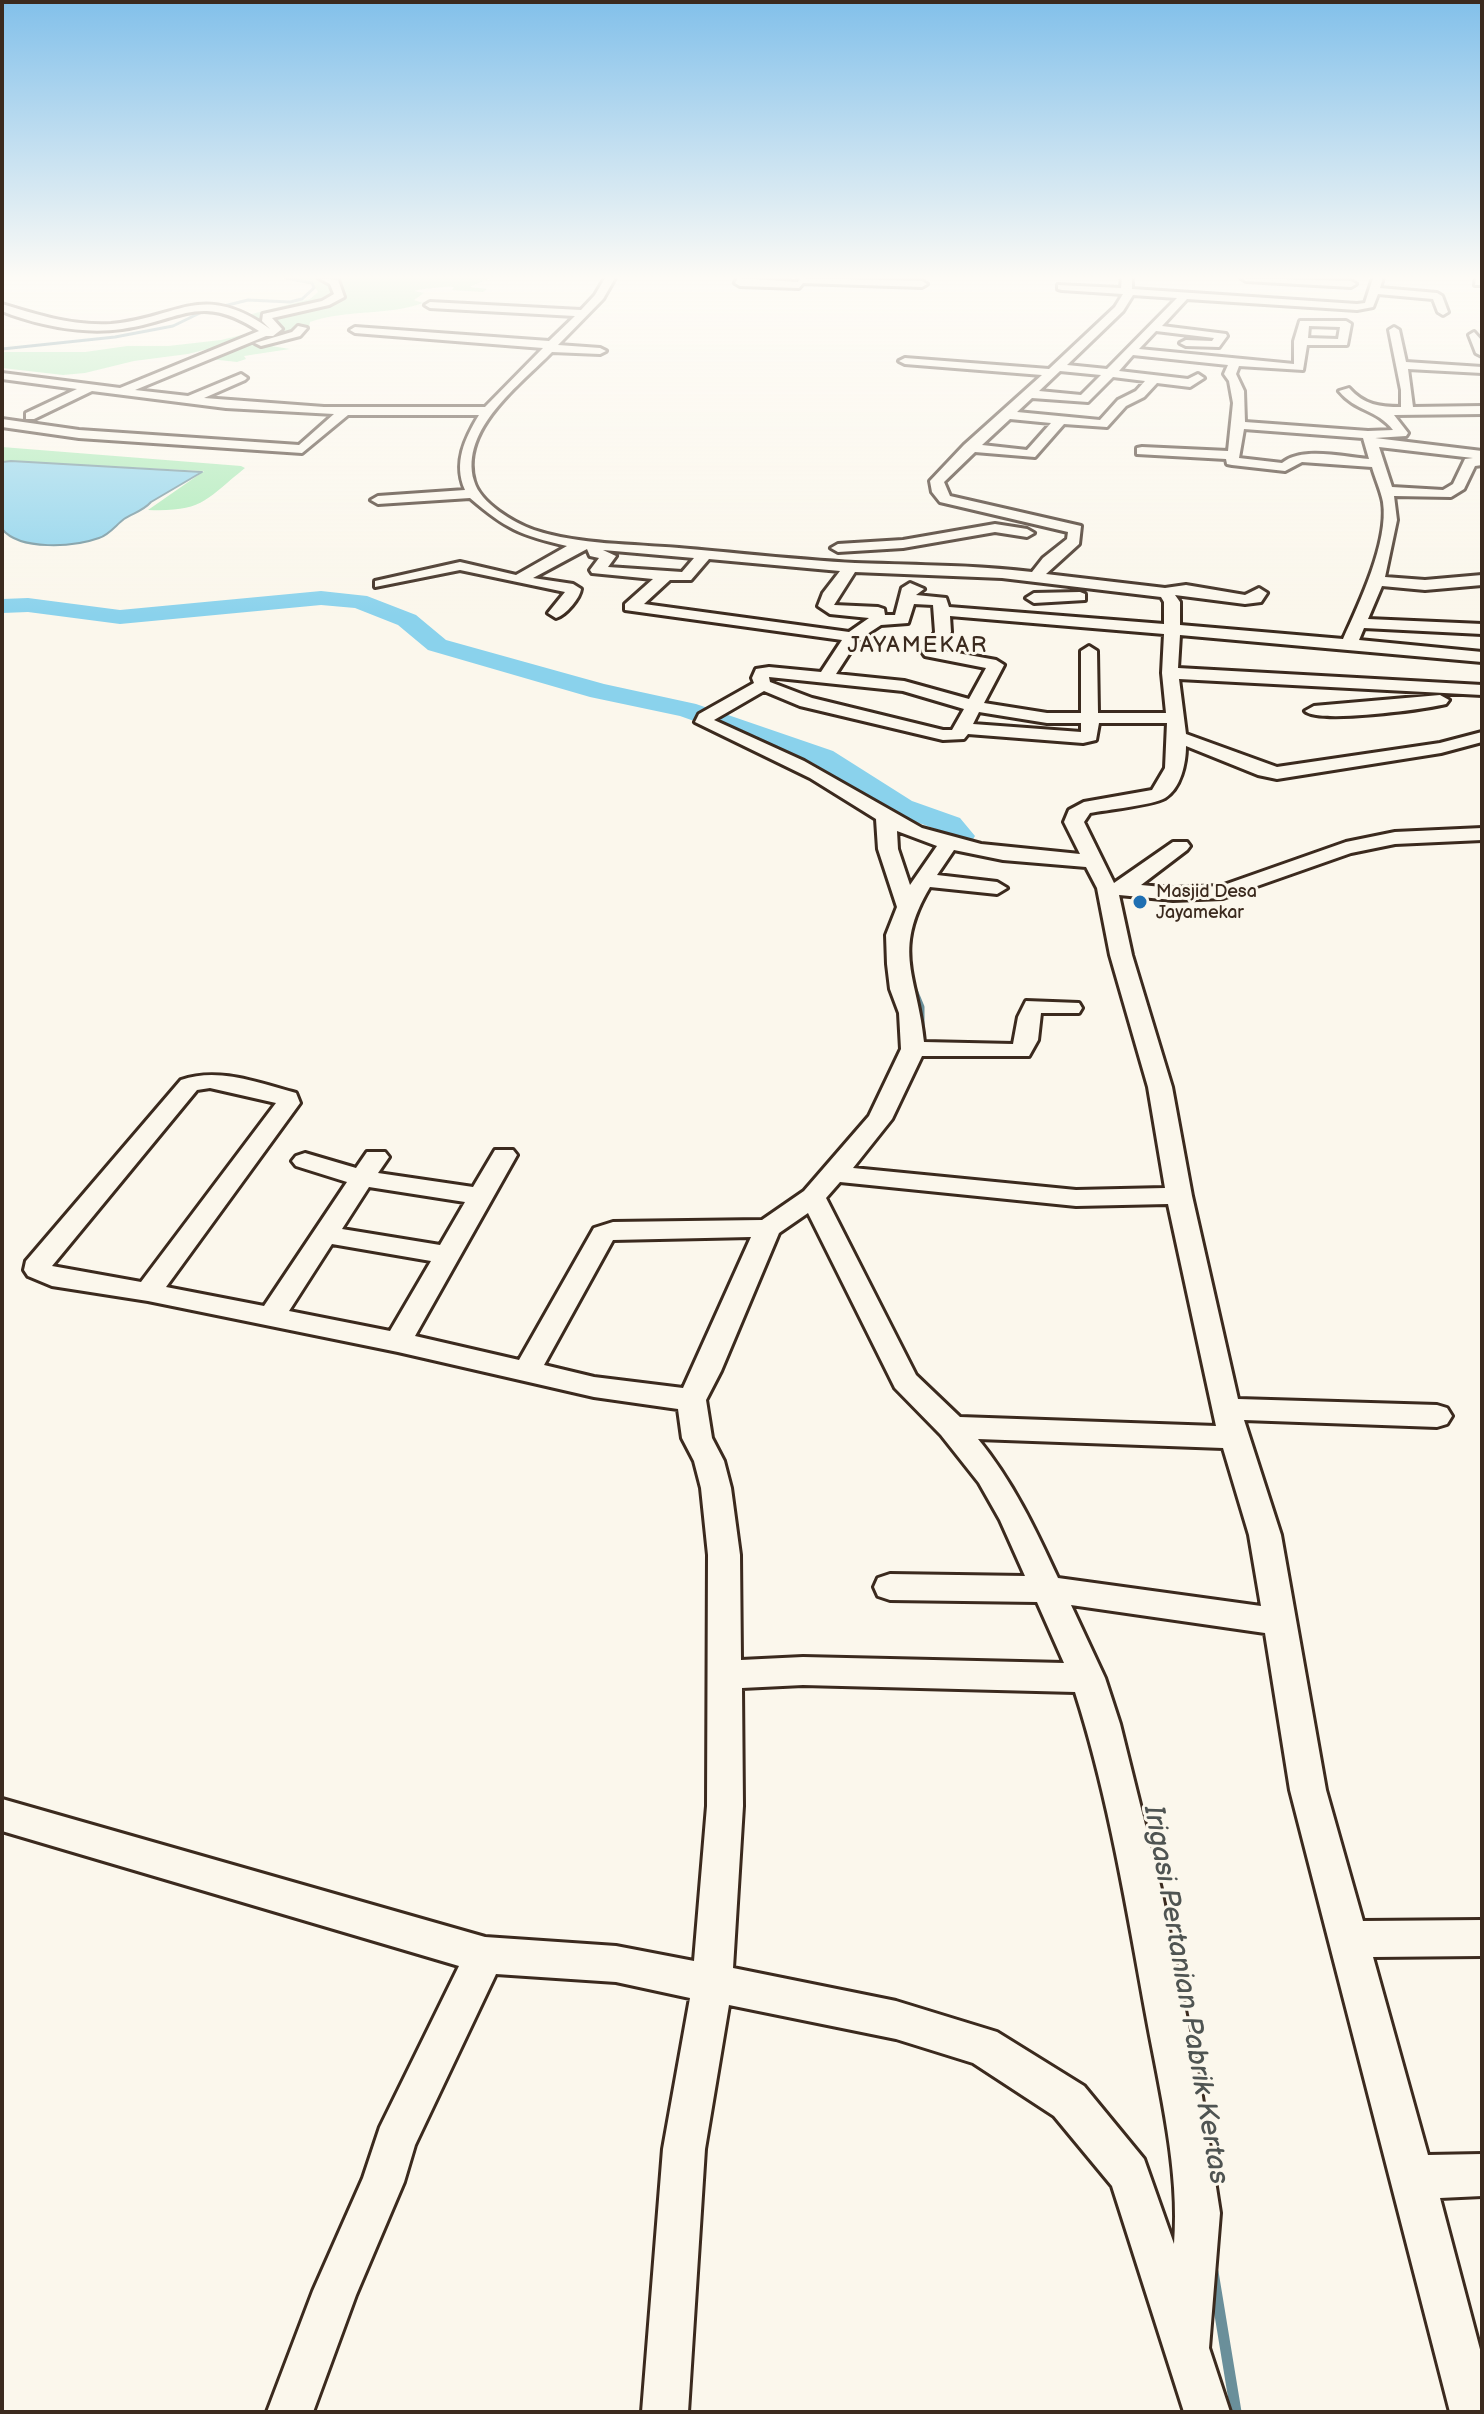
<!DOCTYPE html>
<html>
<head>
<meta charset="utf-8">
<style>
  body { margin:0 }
  #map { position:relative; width:1484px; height:2414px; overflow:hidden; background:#fbf7ec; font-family:"Balsamiq Sans",sans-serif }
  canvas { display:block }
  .frame { position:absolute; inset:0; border:4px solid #3b2a1e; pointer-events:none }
</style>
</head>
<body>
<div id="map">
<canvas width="1484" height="2414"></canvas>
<div class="frame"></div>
</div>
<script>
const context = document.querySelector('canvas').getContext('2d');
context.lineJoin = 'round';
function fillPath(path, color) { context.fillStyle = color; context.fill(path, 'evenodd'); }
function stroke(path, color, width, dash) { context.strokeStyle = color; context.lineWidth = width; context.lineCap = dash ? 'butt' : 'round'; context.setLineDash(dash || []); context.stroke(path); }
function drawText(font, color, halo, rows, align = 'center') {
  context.font = font + ' "Balsamiq Sans",sans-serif'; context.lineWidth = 6; context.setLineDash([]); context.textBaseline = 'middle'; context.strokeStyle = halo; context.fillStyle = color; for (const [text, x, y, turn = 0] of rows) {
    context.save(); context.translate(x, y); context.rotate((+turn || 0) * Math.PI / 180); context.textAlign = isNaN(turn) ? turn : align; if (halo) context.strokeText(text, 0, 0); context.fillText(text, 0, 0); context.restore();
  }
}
fillPath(new Path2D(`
  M 293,278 L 491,278 L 469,287 L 487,289 L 483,292 L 452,290 L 454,287 C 446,286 422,289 414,291 L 424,293 L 414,300 L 423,303 C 387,316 347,309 310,322 L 309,327 L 265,345 L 290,349 L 244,356 L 246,359 L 237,362 L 200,358 L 228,346 L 224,345 L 188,354 L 134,361 L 85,373 L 63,375 L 2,368 L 2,352 L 85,352 L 127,346 L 168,346 L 221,340 L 262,330 L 248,315 L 310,299 L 318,292 L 312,283 Z
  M 2,447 L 241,466 L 245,468 C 205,500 203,512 148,510 L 204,471 L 2,461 Z`), '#a6e9b4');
const water = new Path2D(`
  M 11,461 L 202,472 L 151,502 C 143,511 133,513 124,519 C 116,525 109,535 99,538 C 74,547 20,551 2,529 L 2,462 Z`);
fillPath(water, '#8ad2ec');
stroke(water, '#6a8f9a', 2);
stroke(new Path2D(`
  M 2,349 L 115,337 L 173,326 L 204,311 L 248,300 L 290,302 L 302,299 L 314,288 L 312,283 L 285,278`), '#6a8f9a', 3);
stroke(new Path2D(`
  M 914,990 L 921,1007 L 921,1028`), '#6a8f9a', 7);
stroke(new Path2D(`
  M 1213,2272 L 1236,2412`), '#6a8f9a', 11);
fillPath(new Path2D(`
  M 321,591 L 367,596 L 416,615 L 446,640 L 604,684 L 696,704 L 833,751 L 912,801 L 960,818 L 975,836 L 969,846 L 958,849 L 947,846 L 938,830 L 892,813 L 813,763 L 680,716 L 590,697 L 428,650 L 398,625 L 355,608 L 321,605 L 120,624 L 28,612 L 2,613 L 2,599 L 28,598 L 120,610 Z`), '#8ad2ec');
const street = new Path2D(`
  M 319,278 L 338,280 L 344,297 L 329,305 L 272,318 L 282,329 L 273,336 L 266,336 L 135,390 L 188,396 L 241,374 L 247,378 L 245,380 L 204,398 L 324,407 L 485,407 L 543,348 L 355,333 L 350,330 L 355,327 L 549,341 L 575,316 L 430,308 L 425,305 L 430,302 L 581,310 L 595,295 L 605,278 L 615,278 L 603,299 L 558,345 L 600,348 L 606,351 L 600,354 L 552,352 C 521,384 459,429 474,481 C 480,503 514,523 534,530 C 580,545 632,544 679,548 C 738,553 797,560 855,563 C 914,565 973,565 1032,572 L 1043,558 L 1067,539 L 1068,532 L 940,502 L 932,492 L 930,481 L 964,445 L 1042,375 L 905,364 L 899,361 L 905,358 L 1049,369 L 1115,307 L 1123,294 L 1062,290 L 1058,289 L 1058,285 L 1121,288 L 1122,278 L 1132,278 L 1132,289 L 1357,304 L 1365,303 L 1373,278 L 1383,278 L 1380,288 L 1437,293 L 1442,296 L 1448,312 L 1443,315 L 1438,312 L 1433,299 L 1378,294 L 1373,307 L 1357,310 L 1187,299 L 1162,326 L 1226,334 L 1227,336 L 1219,347 L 1186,346 L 1180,343 L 1186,340 L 1212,341 L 1214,338 L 1156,331 L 1139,349 L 1294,364 L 1294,341 L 1300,321 L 1346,321 L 1351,324 L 1347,345 L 1307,345 L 1303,370 L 1239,366 L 1236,374 L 1244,391 L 1245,422 L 1368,431 L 1393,430 C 1377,409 1356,412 1339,391 L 1349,388 C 1364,405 1380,407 1401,407 L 1401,390 L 1389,330 L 1394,327 L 1399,330 L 1406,362 L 1482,367 L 1482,373 L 1408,369 L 1413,407 L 1482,406 L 1482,414 L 1394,415 L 1408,433 L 1406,436 L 1375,438 L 1482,451 L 1482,465 L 1475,466 L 1464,489 L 1451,497 L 1394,496 L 1397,520 L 1385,577 L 1425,580 L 1482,575 L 1482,585 L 1425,590 L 1382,586 L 1368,619 L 1482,624 L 1482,634 L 1364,628 L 1359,640 L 1482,652 L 1482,662 L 1180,635 L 1178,668 L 1482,685 L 1482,695 L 1179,679 L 1186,734 L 1277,767 L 1440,743 L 1482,732 L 1482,742 L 1441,753 L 1277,779 L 1258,775 L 1186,746 C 1186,763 1181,788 1165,798 C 1154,805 1105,810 1090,813 L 1084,822 L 1114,883 L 1173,842 L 1187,842 L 1190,846 L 1187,850 L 1141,885 L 1173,888 L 1221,886 L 1346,842 L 1395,832 L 1482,828 L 1482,840 L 1395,844 L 1351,853 L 1223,898 L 1173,900 L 1119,895 L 1132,955 L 1172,1087 L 1192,1196 L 1238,1399 L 1437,1405 L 1447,1408 L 1452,1416 L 1447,1424 L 1437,1427 L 1244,1420 L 1281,1535 L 1326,1790 L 1363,1921 L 1482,1920 L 1482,1956 L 1373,1957 L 1428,2155 L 1482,2154 L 1482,2196 L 1440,2198 L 1482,2357 L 1482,2412 L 1450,2412 L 1290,1790 L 1265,1633 L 1071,1605 L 1105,1678 L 1120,1724 L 1161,1889 L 1201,2090 L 1220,2213 L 1209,2348 L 1230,2412 L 1184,2412 L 1112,2186 L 1054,2116 L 973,2063 L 896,2039 L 729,2005 L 705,2149 L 688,2412 L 642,2412 L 663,2149 L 690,1998 L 616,1982 L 496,1974 L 415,2145 L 404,2182 L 356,2295 L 313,2412 L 267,2412 L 313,2291 L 363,2178 L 380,2127 L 459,1966 L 2,1831 L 2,1799 L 485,1937 L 616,1946 L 694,1961 L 707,1806 L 708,1555 L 701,1488 L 694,1461 L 682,1438 L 678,1409 L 594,1397 L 398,1352 L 148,1301 L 52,1286 L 28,1276 L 24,1270 L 26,1261 L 181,1080 C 219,1067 258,1083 296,1093 L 300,1103 L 166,1287 L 264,1306 L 347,1182 L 296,1166 L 292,1161 L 296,1156 L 305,1153 L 356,1168 L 367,1152 L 385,1152 L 389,1157 L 378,1173 L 473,1187 L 495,1150 L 513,1150 L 517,1155 L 415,1336 L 519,1360 L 594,1228 L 613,1222 L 762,1220 L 804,1191 L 869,1116 L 901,1049 L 899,1013 L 890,989 L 887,964 L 886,935 L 897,907 L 878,849 L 876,819 L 810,778 L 695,722 L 699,714 L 754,683 L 752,678 L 756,669 L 769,667 L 821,672 L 842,640 L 625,610 L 625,604 L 653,579 L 592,573 L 590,570 L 599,558 L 590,556 L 587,549 L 533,578 L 573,584 L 581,589 C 580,598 566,615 556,618 L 548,613 L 565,592 L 460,570 L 375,587 L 375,581 L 460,562 L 516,575 L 567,546 C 520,535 506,529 470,498 L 378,504 L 371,500 L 378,496 L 465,490 C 453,463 465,438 479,415 L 348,415 L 302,453 L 79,438 L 2,427 L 2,419 L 79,430 L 299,445 L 334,414 L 226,408 L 92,391 L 34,419 L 26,419 L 26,413 L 77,389 L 2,379 L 2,373 L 120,388 L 259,331 C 199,292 181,321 122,329 C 85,334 47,327 12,315 L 2,311 L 2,304 C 38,315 72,326 111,324 C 177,319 201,280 270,329 L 262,321 L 263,314 L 322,301 L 334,294 L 330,284 ZM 1133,295 L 1177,298 L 1107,369 L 1067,365 L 1123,311 ZM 1309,326 L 1340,327 L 1338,339 L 1308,338 ZM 1133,355 L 1228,365 L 1224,374 L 1229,381 L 1233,403 L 1228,451 L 1142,447 L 1137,448 L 1137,454 L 1226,459 L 1227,464 L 1232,465 L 1285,471 L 1302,462 L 1372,467 C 1375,478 1381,491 1383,502 C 1389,541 1359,604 1343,639 L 1180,625 L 1180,602 L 1175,595 L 1245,604 L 1261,602 L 1267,593 L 1259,588 L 1245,595 L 1186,585 L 1165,588 L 1046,574 L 1079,544 L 1081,526 L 950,496 L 944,482 L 975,452 L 1035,457 L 1064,424 L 1107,427 L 1126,406 L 1144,397 L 1157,383 L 1190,387 L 1204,378 L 1198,374 L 1188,379 L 1119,371 ZM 1060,371 L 1101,375 L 1081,395 L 1039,391 ZM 1113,377 L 1145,381 L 1136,391 L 1118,400 L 1100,420 L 1017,412 L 1032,398 L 1088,402 ZM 1010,419 L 1051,423 L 1027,450 L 982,445 ZM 1244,429 L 1363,438 L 1369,459 C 1345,457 1302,446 1282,463 L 1239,458 ZM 1379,447 L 1473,458 L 1465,459 L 1453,484 L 1443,490 L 1392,487 ZM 603,550 L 694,558 L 682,572 L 608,567 L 616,556 ZM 709,559 L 840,571 L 823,593 L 818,606 L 830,614 L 869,618 L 849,632 L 644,604 L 670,580 L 691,580 ZM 855,572 L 1002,578 L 1161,597 L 1164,602 L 1164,624 L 949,607 L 946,598 L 916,595 L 924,589 L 910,583 L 902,588 L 895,615 L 885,615 L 884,609 L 878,607 L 834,605 ZM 914,604 L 933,605 L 935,632 L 923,653 L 925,656 L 986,668 L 969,699 L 904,681 L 836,674 L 858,640 L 881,625 L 908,623 ZM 950,616 L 1164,634 L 1162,673 L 1166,713 L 1098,713 L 1097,651 L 1089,646 L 1081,651 L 1081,713 L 1047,713 L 984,703 L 1004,665 L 996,660 L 941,650 L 951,632 ZM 769,677 L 903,691 L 964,709 L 952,730 L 943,730 L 812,698 L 770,682 ZM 764,691 L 800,706 L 943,740 L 964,739 L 968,734 L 1083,743 L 1096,740 L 1099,723 L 1167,723 L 1165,768 L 1152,790 L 1084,802 L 1069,810 L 1064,822 L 1080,854 L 981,844 L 922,828 L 804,761 L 714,720 ZM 979,712 L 1047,723 L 1081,723 L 1081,732 L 973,724 ZM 897,831 L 937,846 L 910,885 L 898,849 ZM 954,850 L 1003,860 L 1086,867 L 1097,888 L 1110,955 L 1148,1087 L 1165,1188 L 1076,1190 L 853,1168 L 892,1119 L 922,1056 L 1029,1056 L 1038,1040 L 1041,1013 L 1079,1013 L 1082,1008 L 1079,1003 L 1026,1001 L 1018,1017 L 1013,1044 L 924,1042 C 918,977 891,952 930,887 L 997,894 L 1007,888 L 997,882 L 937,875 ZM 210,1088 L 276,1103 L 141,1282 L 52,1266 L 197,1090 ZM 840,1182 L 1076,1206 L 1168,1204 L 1216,1426 L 960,1417 L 916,1375 L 826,1198 ZM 369,1187 L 465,1202 L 440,1245 L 342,1229 ZM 808,1213 L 895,1388 L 941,1435 L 979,1483 L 1000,1520 L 1025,1576 L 890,1574 L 878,1578 L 874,1587 L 878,1596 L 890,1600 L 1037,1602 L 1064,1663 L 803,1657 L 741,1660 L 740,1555 L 731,1488 L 724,1461 L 712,1438 L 706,1400 L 721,1371 L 779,1233 ZM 751,1237 L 683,1388 L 594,1377 L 544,1365 L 613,1240 ZM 332,1244 L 431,1261 L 390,1331 L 289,1311 ZM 978,1439 L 1223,1448 L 1249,1535 L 1261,1606 L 1058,1578 C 1035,1528 1013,1482 978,1439 ZM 803,1685 L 1075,1692 C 1109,1798 1127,1910 1147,2020 C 1160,2091 1180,2172 1174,2244 L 1144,2159 L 1084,2086 L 997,2032 L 896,2001 L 733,1968 L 743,1806 L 742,1688 Z
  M 738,278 L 798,282 L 800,278 L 922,281 L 927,284 L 922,287 L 803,283 L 799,288 L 740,286 L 735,283 Z
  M 1241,278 L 1351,281 L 1356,284 L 1351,287 L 1246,281 Z
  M 1476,278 L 1482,278 L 1482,285 L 1475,285 Z
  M 298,326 L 307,328 L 300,336 L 261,346 L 255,343 L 292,332 Z
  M 1474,332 L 1482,341 L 1482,356 L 1476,353 L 1469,335 Z
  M 995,524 L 1027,529 L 1034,533 L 1027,537 L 995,532 L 903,548 L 838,552 L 831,548 L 838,544 L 903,540 Z
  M 1080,592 L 1085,594 L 1085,600 L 1034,603 L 1026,598 L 1034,593 Z
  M 1440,695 L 1449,700 L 1446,704 C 1424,709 1319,724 1305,711 L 1314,706 Z`);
stroke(street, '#3b2a1e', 6);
fillPath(street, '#fbf7ec');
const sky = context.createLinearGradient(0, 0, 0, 616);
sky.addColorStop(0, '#82c0ea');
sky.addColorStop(0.45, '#fdfbf6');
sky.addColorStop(1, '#fdfbf600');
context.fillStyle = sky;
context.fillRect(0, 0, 1484, 616);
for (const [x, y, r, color] of [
  [1140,902,8,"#1f6fb2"]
]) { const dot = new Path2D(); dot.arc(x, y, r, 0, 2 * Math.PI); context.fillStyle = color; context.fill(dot); stroke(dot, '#fbf7ec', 3); }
drawText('18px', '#3b2a1e', '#fbf7ec', [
  ["Masjid Desa",1156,892],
  ["Jayamekar",1156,913]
], 'left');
context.letterSpacing = '2px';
drawText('22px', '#3b2a1e', '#fbf7ec', [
  ["JAYAMEKAR",918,646]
]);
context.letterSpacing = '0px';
drawText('italic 28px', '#4f5452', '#fbf7ec', [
  ["Irigasi Pertanian Pabrik Kertas",1185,1995,80]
]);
</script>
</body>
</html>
